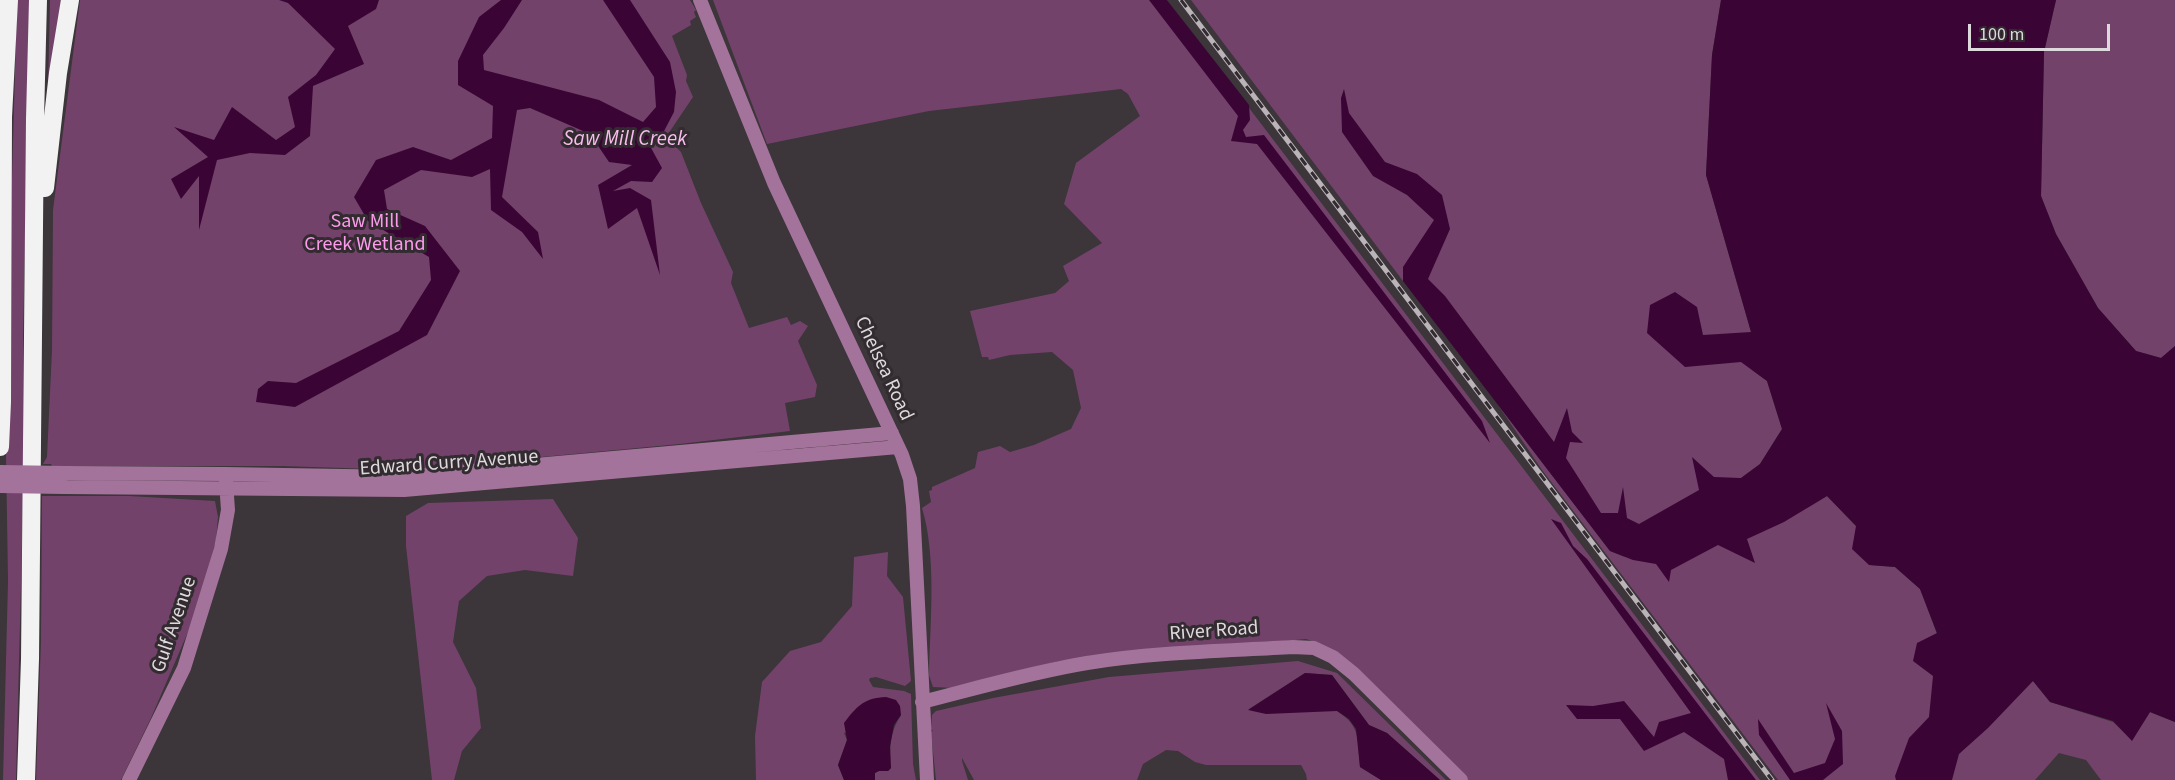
<!DOCTYPE html>
<html>
<head>
<meta charset="utf-8">
<style>
  body { margin:0 }
  #map { position:relative; width:2175px; height:780px; overflow:hidden; background:#3c353a; font-family:"Source Sans 3",sans-serif }
  canvas { display:block }
  .scale { position:absolute; left:1968px; top:24px; width:142px; height:27px; box-sizing:border-box; border:3px solid #ded9dc; border-top:0; padding-left:8px; font-size:18px; line-height:21px; white-space:nowrap; color:#ded9dc; -webkit-text-stroke:4px #322b30; paint-order:stroke }
</style>
</head>
<body>
<div id="map">
<canvas width="2175" height="780"></canvas>
<div class="scale">100 m</div>
</div>
<script>
const context = document.querySelector('canvas').getContext('2d');
context.lineJoin = 'round';
function fillPath(path, color) { context.fillStyle = color; context.fill(path, 'evenodd'); }
function stroke(path, color, width, dash) { context.strokeStyle = color; context.lineWidth = width; context.lineCap = dash ? 'butt' : 'round'; context.setLineDash(dash || []); context.stroke(path); }
function drawText(font, color, halo, rows, align = 'center') {
  context.font = font + ' "Source Sans 3",sans-serif'; context.lineWidth = 6; context.setLineDash([]); context.textBaseline = 'middle'; context.strokeStyle = halo; context.fillStyle = color; for (const [text, x, y, turn = 0] of rows) {
    context.save(); context.translate(x, y); context.rotate((+turn || 0) * Math.PI / 180); context.textAlign = isNaN(turn) ? turn : align; if (halo) context.strokeText(text, 0, 0); context.fillText(text, 0, 0); context.restore();
  }
}
fillPath(new Path2D(`
  M 17,0 L 30,0 L 23,340 L 23,504 L 16,780 L 3,780 L 8,581 L 6,455 L 11,392 L 12,179 Z
  M 50,0 L 67,0 L 48,90 Z
  M 80,0 L 690,0 L 696,10 L 694,12 L 696,17 L 690,21 L 691,25 L 672,36 L 687,75 L 686,81 L 693,97 L 666,137 L 681,152 L 701,203 L 733,272 L 731,283 L 749,328 L 787,317 L 791,325 L 800,321 L 808,326 L 798,341 L 817,385 L 815,397 L 785,403 L 790,431 L 680,444 L 403,470 L 282,466 L 52,466 L 51,464 L 43,464 L 47,457 L 52,350 L 53,210 Z
  M 713,0 L 1167,0 L 1760,780 L 1467,780 L 1336,653 L 1321,644 L 1306,639 L 1059,661 L 953,688 L 933,687 L 929,675 C 930,623 937,557 922,508 L 931,502 L 929,491 L 932,490 L 932,487 L 975,468 L 978,452 L 1000,446 L 1010,452 L 1034,445 L 1071,429 L 1081,408 L 1073,370 L 1052,352 L 1010,355 L 989,360 L 988,357 L 982,357 L 970,311 L 1055,293 L 1069,281 L 1063,266 L 1102,243 L 1064,204 L 1076,163 L 1140,116 L 1128,94 L 1121,89 L 929,111 L 767,144 Z
  M 1191,0 L 1721,0 L 1712,55 L 1706,175 L 1751,332 L 1752,370 L 1767,381 L 1782,429 L 1760,464 L 1741,478 L 1807,508 L 1827,496 L 1856,526 L 1870,565 L 1895,567 L 1920,589 L 1937,634 L 1928,638 L 2033,681 L 2050,702 L 2113,722 L 2132,740 L 2150,712 L 2175,722 L 2175,780 L 2101,780 L 2086,760 L 2059,753 L 2035,780 L 1778,780 L 1542,470 L 1498,405 L 1610,551 L 1625,557 L 1403,267 L 1403,281 Z
  M 2056,0 L 2175,0 L 2175,346 L 2161,358 L 2136,351 L 2098,308 L 2056,234 L 2041,196 L 2044,52 Z
  M 42,496 L 129,496 L 215,501 L 218,517 L 216,540 L 200,604 L 151,718 L 121,780 L 36,780 L 41,641 Z
  M 553,499 L 578,538 L 573,576 L 525,570 L 487,576 L 459,601 L 453,642 L 476,688 L 481,728 L 462,751 L 454,780 L 432,780 L 406,546 L 406,516 L 428,503 Z
  M 888,552 L 887,576 L 903,597 L 911,681 L 905,686 L 876,677 L 870,678 L 869,680 L 873,687 L 904,691 L 911,694 L 913,764 L 916,780 L 875,780 L 875,773 L 879,771 L 888,771 L 891,768 C 889,750 890,731 901,715 L 844,733 L 847,740 L 838,765 L 844,780 L 756,780 L 755,736 L 762,682 L 790,651 L 821,642 L 852,606 L 854,557 Z
  M 1298,661 L 1337,673 L 1446,780 L 1440,780 L 1387,733 L 1369,725 L 1332,675 L 1305,673 L 1249,709 L 1337,711 C 1362,727 1357,740 1360,767 L 1381,780 L 1307,780 L 1306,774 L 1301,765 L 1206,765 L 1195,762 L 1178,751 L 1166,750 L 1143,764 L 1137,780 L 974,780 L 962,758 L 962,761 L 968,780 L 936,780 L 931,732 L 933,731 L 931,729 L 932,715 L 936,711 L 993,698 L 1109,677 Z`), '#73426b');
fillPath(new Path2D(`
  M 279,0 L 379,0 L 376,9 L 348,26 L 364,64 L 313,86 L 310,136 L 285,155 L 250,153 L 217,160 L 199,230 L 199,176 L 181,199 L 171,179 L 208,157 L 174,127 L 214,140 L 232,107 L 276,140 L 295,127 L 288,97 L 316,75 L 335,49 L 288,3 Z
  M 501,0 L 522,0 L 504,28 L 483,55 L 484,70 L 599,100 L 643,122 L 656,107 L 654,77 L 603,0 L 630,0 L 670,62 L 676,92 L 674,112 L 663,133 L 650,146 L 662,168 L 652,182 L 631,181 L 613,191 L 630,188 L 651,200 L 660,275 L 637,208 L 608,229 L 598,185 L 632,165 L 609,162 L 590,134 L 530,108 L 517,110 L 502,197 L 538,232 L 543,259 L 522,232 L 491,210 L 490,169 L 472,177 L 421,170 L 384,190 L 387,209 L 425,226 L 460,271 L 427,335 L 295,407 L 256,402 L 258,389 L 268,381 L 296,383 L 399,331 L 431,280 L 429,257 L 368,221 L 354,197 L 376,160 L 413,147 L 451,160 L 492,138 L 493,106 L 458,85 L 458,61 L 479,17 Z
  M 1149,0 L 1167,0 L 1249,105 L 1250,120 L 1243,130 L 1246,137 L 1264,135 L 1482,421 L 1490,443 L 1257,144 L 1231,141 L 1238,116 Z
  M 1721,0 L 2056,0 L 2044,52 L 2041,196 L 2056,234 L 2098,308 L 2136,351 L 2161,358 L 2175,346 L 2175,722 L 2150,712 L 2132,741 L 2113,721 L 2050,702 L 2033,681 L 1988,728 L 1959,754 L 1952,780 L 1896,780 L 1895,776 L 1909,738 L 1929,717 L 1933,676 L 1913,661 L 1917,643 L 1937,633 L 1920,589 L 1895,567 L 1869,565 L 1852,549 L 1856,526 L 1827,496 L 1784,522 L 1747,539 L 1755,563 L 1718,545 L 1671,570 L 1669,582 L 1656,564 L 1633,560 L 1610,551 L 1403,281 L 1403,267 L 1434,220 L 1407,195 L 1373,176 L 1342,132 L 1341,98 L 1344,89 L 1349,113 L 1385,162 L 1417,174 L 1442,195 L 1450,229 L 1428,279 L 1445,296 L 1554,442 L 1567,408 L 1572,432 L 1583,443 L 1570,442 L 1566,458 L 1601,513 L 1618,513 L 1623,487 L 1627,518 L 1639,524 L 1699,490 L 1692,457 L 1714,477 L 1741,478 L 1760,464 L 1782,429 L 1767,381 L 1741,362 L 1685,367 L 1647,333 L 1650,305 L 1675,292 L 1697,307 L 1703,335 L 1751,332 L 1706,175 L 1712,55 Z
  M 1551,519 L 1561,523 L 1573,546 L 1587,559 L 1756,780 L 1728,780 L 1724,759 L 1684,732 L 1644,751 L 1620,719 L 1577,719 L 1566,705 L 1593,706 L 1624,701 L 1654,737 L 1659,722 L 1691,713 Z
  M 1305,673 L 1332,675 L 1369,725 L 1387,733 L 1440,780 L 1381,780 L 1360,767 L 1356,729 L 1349,719 L 1337,711 L 1266,714 L 1248,710 Z
  M 886,697 L 896,700 L 900,706 L 901,715 L 894,725 L 890,746 L 891,768 L 888,771 L 879,771 L 875,773 L 875,780 L 844,780 L 838,765 L 847,740 L 844,723 C 857,706 864,698 886,697 Z
  M 1826,703 L 1842,731 L 1843,764 L 1823,780 L 1790,780 L 1759,735 L 1758,719 L 1794,773 L 1825,763 L 1835,739 Z`), '#3a0534');
stroke(new Path2D(`
  M 700,0 L 774,183 L 902,455 L 910,479 L 913,506 L 927,780
  M 65,473 L 225,474 L 402,477 L 892,433
  M 65,487 L 404,490 L 898,447
  M 922,702 C 977,688 1032,672 1087,663 C 1155,652 1225,651 1293,647 L 1314,648 L 1333,657 L 1354,674 L 1461,780
  M 129,780 L 184,668 L 221,549 L 228,510 L 226,482`), '#a4739b', 14);
stroke(new Path2D(`
  M 45,188 L 58,73 L 70,0
  M 0,447 L 2,402 L 3,117 L 9,0
  M 26,780 L 30,659 L 35,119 L 38,0`), '#f2f2f2', 18);
const rail = new Path2D(`
  M 1181,0 L 1772,780`);
stroke(rail, '#bab4b8', 5);
stroke(rail, '#322b30', 3, [9]);
stroke(new Path2D(`
  M 0,472 L 65,473
  M 0,486 L 65,487`), '#a4739b', 14);
drawText('20px', '#fd9aec', '#322b30', [
  ["Saw Mill",365,223],
  ["Creek Wetland",365,246]
]);
drawText('20px', '#ded9dc', '#322b30', [
  ["Chelsea Road",883,369,65],
  ["Edward Curry Avenue",449,464,-4],
  ["Gulf Avenue",175,625,-71],
  ["River Road",1214,632,-4]
]);
drawText('italic 21px', '#f9bced', '#322b30', [
  ["Saw Mill Creek",625,140]
]);
</script>
</body>
</html>
